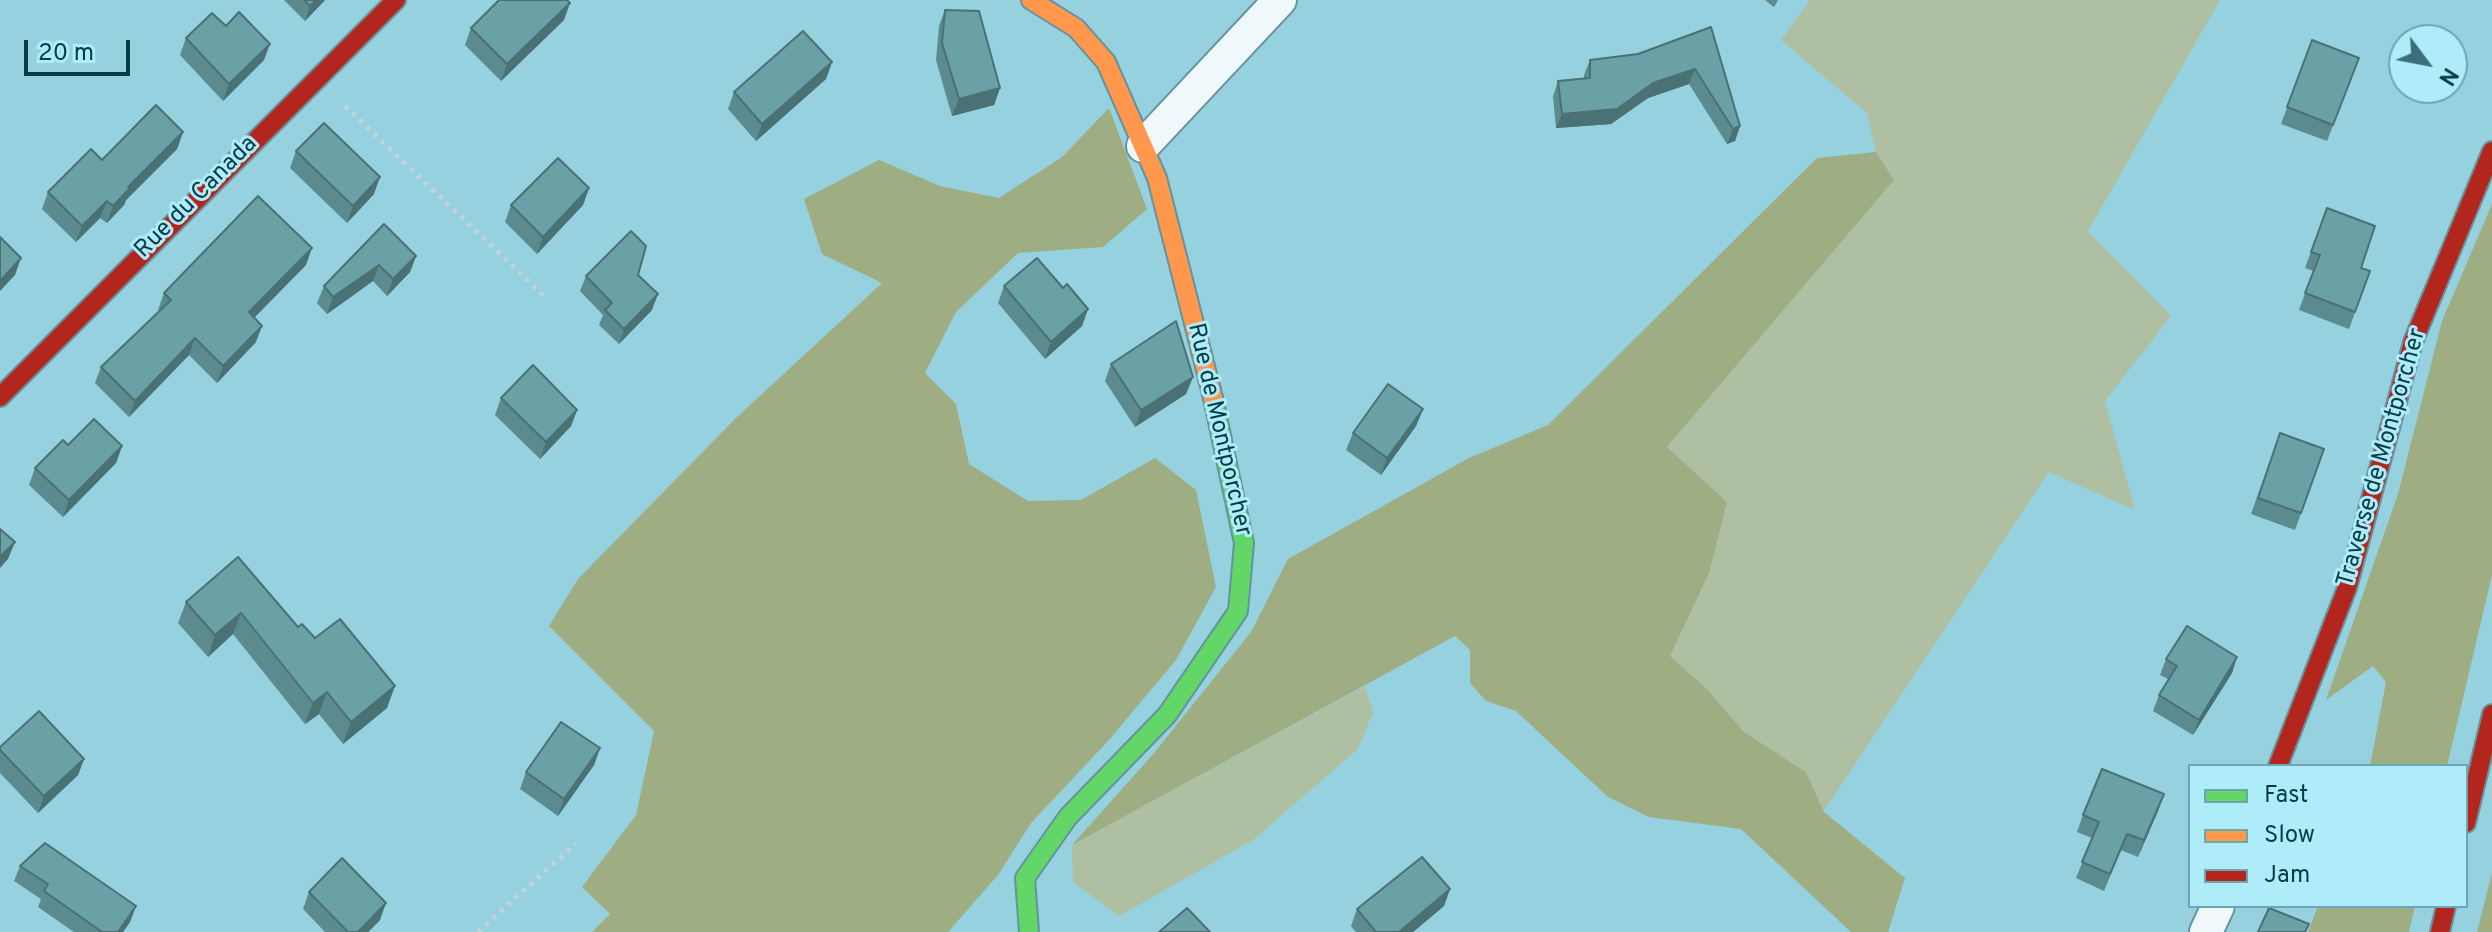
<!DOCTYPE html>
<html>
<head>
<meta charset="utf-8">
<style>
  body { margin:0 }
  #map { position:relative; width:2492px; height:932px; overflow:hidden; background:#95d1de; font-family:Overpass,sans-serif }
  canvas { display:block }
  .legend { position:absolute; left:2188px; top:764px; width:280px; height:144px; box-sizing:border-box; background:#afecfa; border:2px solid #6ca6b2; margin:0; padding:10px 14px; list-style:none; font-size:24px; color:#083c46 }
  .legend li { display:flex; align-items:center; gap:16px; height:40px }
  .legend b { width:40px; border:2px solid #6ca6b2 }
  .north { position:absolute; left:2388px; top:24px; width:80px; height:80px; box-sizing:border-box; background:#afecfa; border:2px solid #6ca6b2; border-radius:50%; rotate:122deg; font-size:22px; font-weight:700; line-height:32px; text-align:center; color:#083c46 }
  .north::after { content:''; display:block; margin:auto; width:28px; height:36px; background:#39707b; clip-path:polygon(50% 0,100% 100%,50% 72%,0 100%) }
  .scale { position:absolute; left:24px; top:40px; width:106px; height:36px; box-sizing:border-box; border:4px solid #083c46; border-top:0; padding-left:10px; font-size:24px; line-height:28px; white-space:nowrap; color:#083c46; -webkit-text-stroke:6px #afecfa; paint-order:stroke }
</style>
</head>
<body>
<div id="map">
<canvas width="2492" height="932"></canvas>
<ul class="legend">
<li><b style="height:10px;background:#63d668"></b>Fast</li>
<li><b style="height:10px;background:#ff974d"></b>Slow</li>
<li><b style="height:10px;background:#b3261e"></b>Jam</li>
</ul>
<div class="north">N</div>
<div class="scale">20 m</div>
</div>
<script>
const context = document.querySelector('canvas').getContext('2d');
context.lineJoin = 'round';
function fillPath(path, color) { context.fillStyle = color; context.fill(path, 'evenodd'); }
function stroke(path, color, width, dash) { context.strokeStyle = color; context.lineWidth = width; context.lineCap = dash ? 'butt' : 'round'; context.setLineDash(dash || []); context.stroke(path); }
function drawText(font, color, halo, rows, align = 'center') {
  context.font = font + ' Overpass,sans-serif'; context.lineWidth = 6; context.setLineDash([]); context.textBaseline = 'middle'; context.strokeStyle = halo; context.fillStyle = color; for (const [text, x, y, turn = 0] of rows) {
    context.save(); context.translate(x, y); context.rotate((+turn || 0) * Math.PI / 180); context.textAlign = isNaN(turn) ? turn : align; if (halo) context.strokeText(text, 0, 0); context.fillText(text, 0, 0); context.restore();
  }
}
fillPath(new Path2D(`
  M 1810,0 L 2220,0 L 2088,231 L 2171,316 L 2105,401 L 2135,510 L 2049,472 L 1824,811 L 1806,772 L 1744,732 L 1707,689 L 1670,656 L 1709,573 L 1667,447 L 1894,180 L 1876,152 L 1867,113 L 1781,40 Z
  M 1365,686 L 1373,712 L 1358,749 L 1253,840 L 1119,916 L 1073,882 L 1072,845 Z`), '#afc0a2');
fillPath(new Path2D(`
  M 1109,108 L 1147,209 L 1103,247 L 1018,253 L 956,312 L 925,373 L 956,404 L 969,464 L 1028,501 L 1081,500 L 1155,458 L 1196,490 L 1216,587 L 1176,660 L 1108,741 L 1031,823 L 998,875 L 948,932 L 592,932 L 610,914 L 582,887 L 636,815 L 654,731 L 549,626 L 578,579 L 735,419 L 882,283 L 822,254 L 804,199 L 879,160 L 940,186 L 999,198 L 1062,157 Z
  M 1876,152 L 1894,180 L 1667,447 L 1727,502 L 1709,573 L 1670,656 L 1707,689 L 1744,732 L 1806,772 L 1824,812 L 1905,878 L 1888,932 L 1851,932 L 1741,829 L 1649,817 L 1608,797 L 1516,711 L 1486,701 L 1470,683 L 1470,650 L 1455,636 L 1072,845 L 1154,753 L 1251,632 L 1288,559 L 1469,458 L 1548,425 L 1817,158 Z
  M 2492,204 L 2492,575 L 2447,766 L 2370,766 L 2386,682 L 2373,666 L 2326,700 L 2398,494 L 2442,321 Z
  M 2492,873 L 2492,932 L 2477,932 Z
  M 2318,906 L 2415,906 L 2409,932 L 2308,932 Z`), '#9fad82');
const street = new Path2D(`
  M 1143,146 L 1280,0
  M 2206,932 L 2218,906`);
const fast = new Path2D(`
  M 1029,932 L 1025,878 L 1068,817 L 1167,715 L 1238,611 L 1244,543 L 1213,398`);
const slow = new Path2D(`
  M 1031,0 L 1076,28 L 1106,62 L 1157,178 L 1213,398`);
const jam = new Path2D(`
  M 0,397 L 396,0
  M 2278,766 L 2347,588 L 2413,342 L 2492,151
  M 2466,823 L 2492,714
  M 2440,932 L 2446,906`);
stroke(street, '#66939c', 36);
stroke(fast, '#66939c', 22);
stroke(slow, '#66939c', 22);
stroke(jam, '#66939c', 22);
stroke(new Path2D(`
  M 345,106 L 547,299
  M 478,932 L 576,843`), '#c0d4d7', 5, [4, 6]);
stroke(street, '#eff8fa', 32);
stroke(fast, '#63d668', 18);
stroke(slow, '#ff974d', 18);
stroke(jam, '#b3261e', 18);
fillPath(new Path2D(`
  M 284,0 L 325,0 L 305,21 Z
  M 1765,0 L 1778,0 L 1774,7 Z
  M 945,10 L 1000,88 L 994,105 L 952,116 L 936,60 L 939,26 Z
  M 564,20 L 501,81 L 465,45 L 471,28 Z
  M 1711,27 L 1740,126 L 1735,141 L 1727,144 L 1689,84 L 1648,98 L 1611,124 L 1556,128 L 1553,96 L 1558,81 L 1584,78 L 1584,75 L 1590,60 L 1638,54 Z
  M 186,38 L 264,60 L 223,101 L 180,55 Z
  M 2312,40 L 2359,58 L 2327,141 L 2281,124 Z
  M 832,62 L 826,79 L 756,141 L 728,109 L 734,92 Z
  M 183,132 L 177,149 L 126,200 L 124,205 L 107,223 L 100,218 L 76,242 L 42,209 L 48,192 L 102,160 Z
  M 296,151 L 374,194 L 347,223 L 290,168 Z
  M 589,188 L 583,205 L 537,254 L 505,222 L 511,205 Z
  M 2327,208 L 2361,268 L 2370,271 L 2349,329 L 2299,310 L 2313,271 L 2305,268 Z
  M 384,224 L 416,256 L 410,272 L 387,296 L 373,281 L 327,314 L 317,303 L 324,286 Z
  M 306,265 L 254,318 L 256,342 L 217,383 L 189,355 L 129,417 L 95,383 L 101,367 L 159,311 L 158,310 L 164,293 Z
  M 638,275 L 652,310 L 619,344 L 599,325 L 603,315 L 580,291 L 586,276 Z
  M 1004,286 L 1063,288 L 1088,309 L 1082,326 L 1045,359 L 998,303 Z
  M 1111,364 L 1193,377 L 1186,394 L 1135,427 L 1105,381 Z
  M 501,398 L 577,410 L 571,426 L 540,459 L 495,415 Z
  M 1423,409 L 1416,426 L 1381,475 L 1346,450 L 1353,433 Z
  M 2280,433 L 2324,449 L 2295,530 L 2251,514 Z
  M 122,446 L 116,463 L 63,517 L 29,485 L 35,468 Z
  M 238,557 L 298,627 L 315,638 L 387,708 L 343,744 L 319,714 L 305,724 L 233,634 L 208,657 L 178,623 L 186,602 Z
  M 2237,657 L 2232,673 L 2193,735 L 2153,711 L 2159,695 L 2168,679 L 2160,675 L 2166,659 Z
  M 0,747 L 84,759 L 78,775 L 38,813 L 0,773 Z
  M 600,748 L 594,765 L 558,816 L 520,789 L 526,772 Z
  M 2158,811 L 2138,857 L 2121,850 L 2104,891 L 2076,878 L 2092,838 L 2077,832 L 2083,815 Z
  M 20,866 L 136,906 L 130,922 L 123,932 L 74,932 L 38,907 L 41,899 L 14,881 Z
  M 1450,889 L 1444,906 L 1413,932 L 1356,932 L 1351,926 L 1357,909 Z
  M 309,892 L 380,920 L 368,932 L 325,932 L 303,909 Z`), '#5b8a8f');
fillPath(new Path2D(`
  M 316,0 L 325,0 L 305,21 L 310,6 Z
  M 570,3 L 564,20 L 501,81 L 507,64 Z
  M 270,44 L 264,60 L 223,101 L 229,84 Z
  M 832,62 L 826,79 L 756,141 L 762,124 Z
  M 1695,69 L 1689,84 L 1648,98 L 1611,124 L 1556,128 L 1562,114 Z
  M 1000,88 L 994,105 L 952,116 L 959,99 Z
  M 1740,126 L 1735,141 L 1727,144 L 1733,129 Z
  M 183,132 L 177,149 L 126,200 L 124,205 L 107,223 L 113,206 L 128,187 Z
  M 380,177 L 374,194 L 347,223 L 353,206 Z
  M 589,188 L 583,205 L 537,254 L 543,237 Z
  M 107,201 L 100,218 L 76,242 L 82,226 Z
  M 312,248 L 306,265 L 243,329 L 249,312 Z
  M 416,256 L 410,272 L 387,296 L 393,279 Z
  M 21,258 L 15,275 L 0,291 L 0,281 Z
  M 379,265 L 373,281 L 327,314 L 333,297 Z
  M 658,294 L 652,310 L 619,344 L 624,329 Z
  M 1088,309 L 1082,326 L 1045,359 L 1051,342 Z
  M 262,326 L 256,342 L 217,383 L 223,366 Z
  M 195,338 L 189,355 L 129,417 L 135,401 Z
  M 1193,377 L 1186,394 L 1135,427 L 1141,410 Z
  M 1423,409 L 1416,426 L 1381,475 L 1387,458 Z
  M 577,410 L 571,426 L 540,459 L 546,442 Z
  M 122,446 L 116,463 L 63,517 L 69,500 Z
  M 15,542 L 8,559 L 0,568 L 0,557 Z
  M 241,613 L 233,634 L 208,657 L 215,635 Z
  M 2237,657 L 2232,673 L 2193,735 L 2199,720 Z
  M 395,686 L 387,708 L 343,744 L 351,722 Z
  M 327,692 L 319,714 L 305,724 L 313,703 Z
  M 600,748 L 594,765 L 558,816 L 564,799 Z
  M 84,759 L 78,775 L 38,813 L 44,796 Z
  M 2164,794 L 2158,811 L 2138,857 L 2144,840 Z
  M 1450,889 L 1444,906 L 1413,932 L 1399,932 Z
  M 386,903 L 380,920 L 368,932 L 358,932 Z
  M 136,906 L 130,922 L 123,932 L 118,932 Z`), '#4a7174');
const building = new Path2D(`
  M 304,0 L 316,0 L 310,6 Z
  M 499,0 L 567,0 L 570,3 L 507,64 L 471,28 Z
  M 945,10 L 979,11 L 1000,88 L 959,99 L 942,43 Z
  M 239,12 L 270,44 L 229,84 L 186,38 L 212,13 L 226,26 Z
  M 1711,27 L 1740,126 L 1733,129 L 1695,69 L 1653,83 L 1617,109 L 1562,114 L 1558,81 L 1590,78 L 1590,60 L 1638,54 Z
  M 803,31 L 832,62 L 762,124 L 734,92 Z
  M 2312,40 L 2359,58 L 2333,125 L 2287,107 Z
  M 156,105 L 183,132 L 128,187 L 130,188 L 113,206 L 107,201 L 82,226 L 48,192 L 91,149 L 102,160 Z
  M 324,123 L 380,177 L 353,206 L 296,151 Z
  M 558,158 L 589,188 L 543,237 L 511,205 Z
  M 258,196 L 312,248 L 249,312 L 262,326 L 223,366 L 195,338 L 135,401 L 101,367 L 171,300 L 164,293 Z
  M 2327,208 L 2375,226 L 2361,268 L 2370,271 L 2355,312 L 2305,293 L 2320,255 L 2311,252 Z
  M 384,224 L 416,256 L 393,279 L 379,265 L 333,297 L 324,286 Z
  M 631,231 L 646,246 L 638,275 L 658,294 L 624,329 L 605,310 L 612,303 L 586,276 Z
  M 0,237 L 21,258 L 0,281 Z
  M 1037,258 L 1063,288 L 1067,284 L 1088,309 L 1051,342 L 1004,286 Z
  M 1176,321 L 1193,377 L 1141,410 L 1111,364 Z
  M 533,365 L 577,410 L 546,442 L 501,398 Z
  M 1388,384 L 1423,409 L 1387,458 L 1353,433 Z
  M 94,419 L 122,446 L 69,500 L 35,468 L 63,440 L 68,445 Z
  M 2280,433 L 2324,449 L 2301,513 L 2258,498 Z
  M 0,529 L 15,542 L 0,557 Z
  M 238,557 L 298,627 L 302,624 L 315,638 L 340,619 L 395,686 L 351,722 L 327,692 L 313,703 L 241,613 L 215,635 L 186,602 Z
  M 2187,626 L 2237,657 L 2199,720 L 2159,695 L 2177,666 L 2166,659 Z
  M 39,711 L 84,759 L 44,796 L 0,750 L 0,747 Z
  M 561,722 L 600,748 L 564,799 L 526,772 Z
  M 2102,769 L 2164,794 L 2144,840 L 2127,834 L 2110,874 L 2082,862 L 2099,822 L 2083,815 Z
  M 45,843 L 136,906 L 118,932 L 102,932 L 44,891 L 48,884 L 20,866 Z
  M 1422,857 L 1450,889 L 1399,932 L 1376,932 L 1357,909 Z
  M 342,858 L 386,903 L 358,932 L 348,932 L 309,892 Z
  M 1187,908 L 1210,932 L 1159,932 Z
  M 2269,908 L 2309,924 L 2305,932 L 2258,932 Z`);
fillPath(building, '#6aa1a6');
stroke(building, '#4a7174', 2);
drawText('24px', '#083c46', '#afecfa', [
  ["Rue du Canada",197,198,-45],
  ["Rue de Montporcher",1218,430,77],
  ["Traverse de Montporcher",2383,458,-74]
]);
</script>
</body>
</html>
